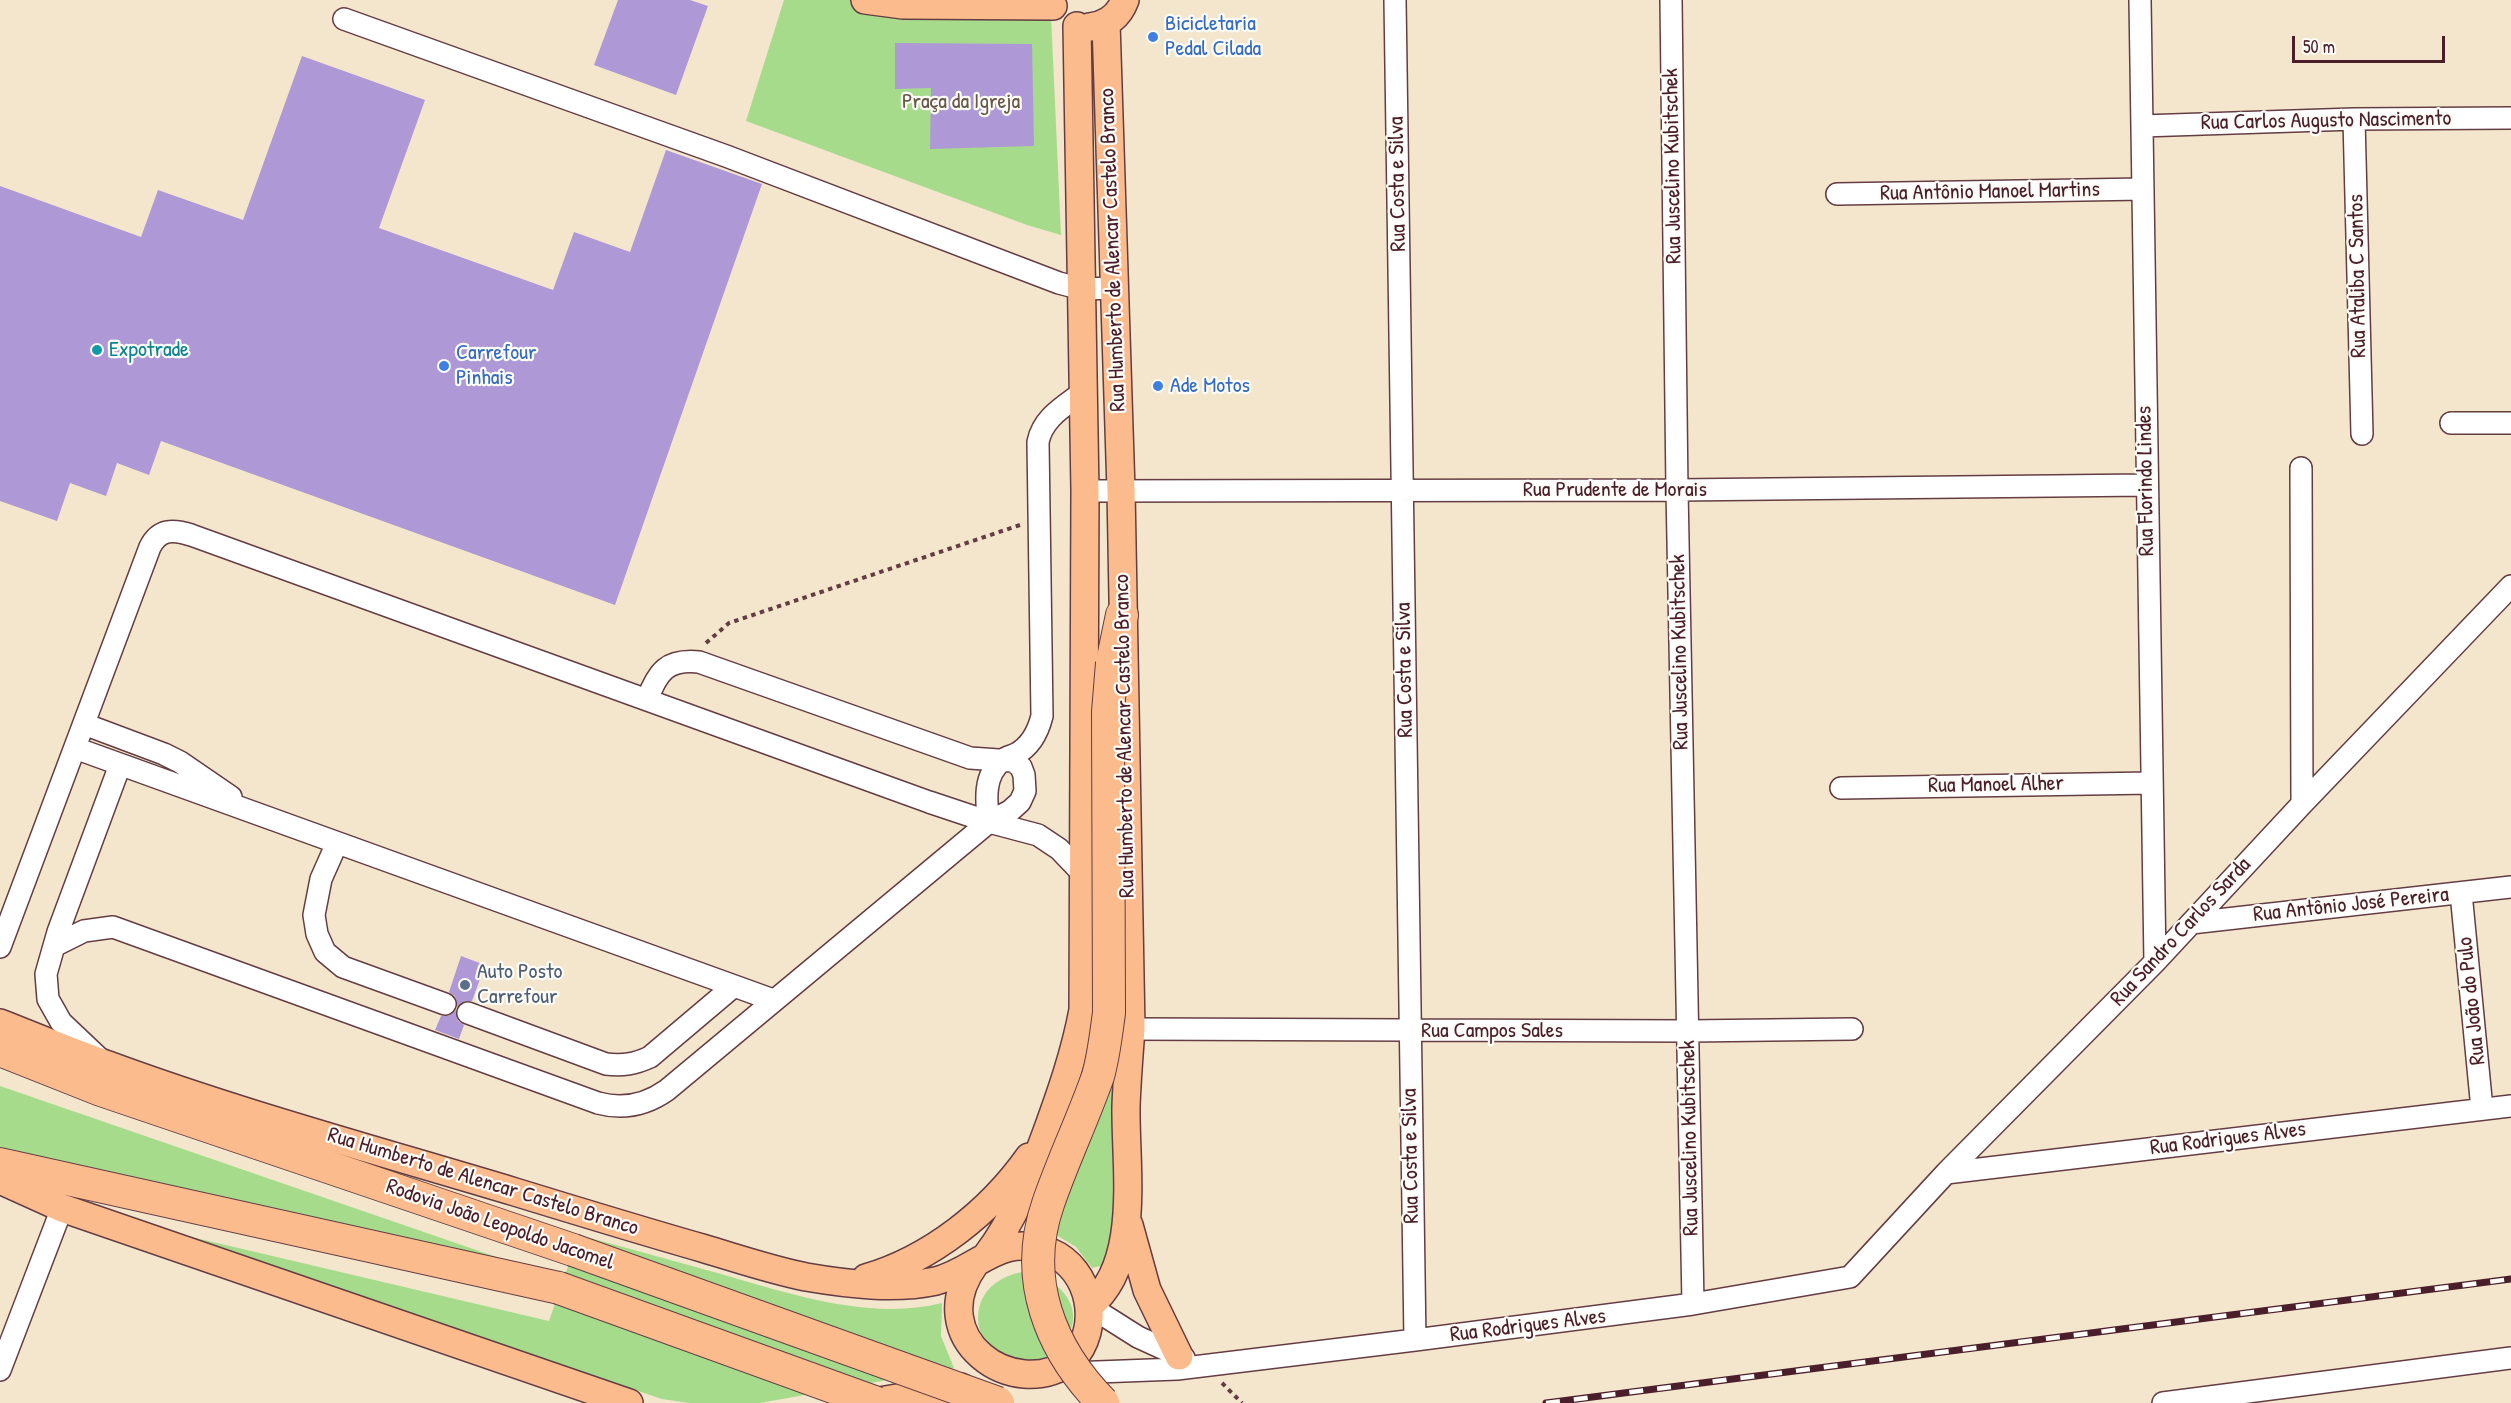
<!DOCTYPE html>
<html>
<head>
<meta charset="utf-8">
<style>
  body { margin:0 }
  #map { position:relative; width:2511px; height:1403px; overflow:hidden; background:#f4e6cd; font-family:"Patrick Hand",sans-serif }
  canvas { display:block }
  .scale { position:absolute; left:2292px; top:36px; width:153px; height:27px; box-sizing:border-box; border:3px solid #4a1f2b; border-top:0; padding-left:8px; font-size:18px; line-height:21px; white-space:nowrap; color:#4a1f2b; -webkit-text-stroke:4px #fdfcf7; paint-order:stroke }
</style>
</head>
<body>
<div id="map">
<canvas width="2511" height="1403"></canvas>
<div class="scale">50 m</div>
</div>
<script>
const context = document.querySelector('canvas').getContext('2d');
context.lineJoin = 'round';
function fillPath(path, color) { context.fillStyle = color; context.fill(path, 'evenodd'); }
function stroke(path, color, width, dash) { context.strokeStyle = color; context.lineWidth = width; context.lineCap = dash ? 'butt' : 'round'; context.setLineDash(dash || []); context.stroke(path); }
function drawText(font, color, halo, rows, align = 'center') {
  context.font = font + ' "Patrick Hand",sans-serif'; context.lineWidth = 4.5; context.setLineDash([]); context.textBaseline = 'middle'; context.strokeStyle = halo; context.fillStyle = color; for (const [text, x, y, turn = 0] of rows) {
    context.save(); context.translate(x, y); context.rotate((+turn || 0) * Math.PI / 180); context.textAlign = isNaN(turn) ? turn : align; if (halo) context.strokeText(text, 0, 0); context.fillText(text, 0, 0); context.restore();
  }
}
fillPath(new Path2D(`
  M 784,0 L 865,0 L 1051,15 L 1061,235 L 1027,225 L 746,121 Z
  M 1112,1056 L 1113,1217 L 1108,1264 L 1092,1268 L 1076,1247 L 1053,1233 Z
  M 0,1086 L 511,1262 L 0,1147 Z
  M 149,1227 L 549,1321 L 579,1235 C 627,1248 674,1261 721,1274 C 791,1294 870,1321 942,1303 L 941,1336 L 954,1368 L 760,1403 L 689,1403 L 662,1399 Z
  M 1022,1272 C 1056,1275 1088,1306 1066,1339 C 1063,1344 1060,1351 1056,1355 C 1050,1359 1041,1362 1035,1366 L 988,1350 C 967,1315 980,1280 1022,1272 Z`), '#a6db8c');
fillPath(new Path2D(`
  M 618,0 L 690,0 L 708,6 L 676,95 L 594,65 Z
  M 895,43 L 1032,44 L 1034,146 L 930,149 L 931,88 L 895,89 Z
  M 302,56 L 425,100 L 379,228 L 553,290 L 574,232 L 630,252 L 666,150 L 762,184 L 615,605 L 161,441 L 149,475 L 117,463 L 106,496 L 70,483 L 57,521 L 0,501 L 0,186 L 141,237 L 158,190 L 243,220 Z
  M 461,956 L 485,965 L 472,1001 L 465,1001 L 457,1007 L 455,996 L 449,992 Z
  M 456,1010 L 458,1021 L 464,1025 L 459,1039 L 435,1030 L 441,1016 L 448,1016 Z`), '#ae98d6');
const minor = new Path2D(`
  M 1395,0 L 1415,1340
  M 1671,0 L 1677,490 L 1693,1304
  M 2140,0 L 2155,962
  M 344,19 L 726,156 L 1059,283 L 1082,289 L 1115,288
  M 2354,119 L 2362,434
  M 2142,126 L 2354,119 L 2511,118
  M 1837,194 L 2143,189
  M 2451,423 L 2511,423
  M 2301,468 L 2302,804
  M 1085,491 L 1677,490 L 2146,485
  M 84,724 L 164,754 L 180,762 L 231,797
  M 75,748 L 773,1000
  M 1841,788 L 2151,783
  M 989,822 C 986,802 983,774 1003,760 C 1006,757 1012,756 1016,754 C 1031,746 1038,732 1042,716 L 1038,442 C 1043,417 1065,406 1083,392
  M 337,843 L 321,879 L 314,915 L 317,934 L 325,952 L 343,967 L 445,1004
  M 2461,893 L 2482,1109
  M 2191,923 L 2511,887
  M 54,946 L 84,931 L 113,927 L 598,1103 C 624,1110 646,1105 667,1090 L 989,822 L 1010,811 L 1020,802 L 1025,791 L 1024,775 L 1021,767 L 1013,761 L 970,758 L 699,662 C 667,659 658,671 647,700
  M 0,947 L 150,547 C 159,529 173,529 191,535 L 929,802 L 989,822 L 1038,835 L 1059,849 L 1083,874
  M 468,1013 L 606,1064 C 623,1066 635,1064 650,1057 L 734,986
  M 1131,1029 L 1689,1031 L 1852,1029
  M 99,1058 L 61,1022 L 48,999 L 46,974 L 58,932 L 120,765
  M 1946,1173 L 2511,1106
  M 1089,1306 L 1138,1337 L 1184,1358
  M 0,1370 L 62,1208
  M 1071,1373 L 1177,1369 L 1415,1340 L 1693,1304 L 1850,1277 L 1946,1173 L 2155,962 L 2302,804 L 2511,586
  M 2163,1403 L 2511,1358`);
const major = new Path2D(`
  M 865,0 L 903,5 L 1053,6
  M 1090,27 C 1107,25 1119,16 1125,0
  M 0,1023 C 36,1037 71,1052 108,1065 C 241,1114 379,1151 515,1192 C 577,1211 639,1230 702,1248 C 736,1258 771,1270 806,1277 C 847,1284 895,1290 936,1281 C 978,1270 1001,1231 1050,1252 C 1091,1269 1103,1328 1071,1361 C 1014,1403 921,1338 975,1264
  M 0,1180 L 62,1208 L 629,1403
  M 1129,1225 L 1147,1290 L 1179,1356
  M 987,1255 C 1015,1218 1030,1177 1046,1134 C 1061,1093 1075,1053 1083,1010 L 1085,491 L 1077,26
  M 866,1278 C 931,1259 990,1212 1029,1157
  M 1089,1306 C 1142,1264 1125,1168 1126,1106 C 1127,1081 1129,1054 1131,1029 L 1121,490 L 1106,23
  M 868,1403 L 961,1387`);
const highway = new Path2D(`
  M 1112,663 L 1122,615
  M 0,1050 L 101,1090 L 573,1250
  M 0,1164 L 559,1288`);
stroke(minor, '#643d43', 24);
stroke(major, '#643d43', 30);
stroke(highway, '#643d43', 34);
stroke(new Path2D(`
  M 706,643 L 729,623 L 1020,525
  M 1222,1383 L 1242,1403`), '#643d43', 4, [4.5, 4.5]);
stroke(minor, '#fff', 21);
stroke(major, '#fbbb8d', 27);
stroke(highway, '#fbbb8d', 32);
const rail = new Path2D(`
  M 1546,1403 L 2511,1279`);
stroke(rail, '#4a1f2b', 7);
stroke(rail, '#fdfcf7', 4.5, [14]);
const highwayBridge = new Path2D(`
  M 573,1250 L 998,1403
  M 559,1288 L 877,1403
  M 1103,1403 C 1050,1349 1022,1279 1048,1204 C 1063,1160 1083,1119 1098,1076 C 1104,1055 1106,1034 1109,1013 L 1108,712 L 1112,663`);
stroke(highwayBridge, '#643d43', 34, []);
stroke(highwayBridge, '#fbbb8d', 32);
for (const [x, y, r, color] of [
  [1153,37,6,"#3f7fe0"],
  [97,350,6,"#0f9aa8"],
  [444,366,6,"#3f7fe0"],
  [1158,386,6,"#3f7fe0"],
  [465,985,6,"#5c6f8a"]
]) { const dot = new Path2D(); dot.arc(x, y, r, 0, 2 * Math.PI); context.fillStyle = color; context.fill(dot); stroke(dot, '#fdfcf7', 2); }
drawText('22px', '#366cbe', '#fdfcf7', [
  ["Bicicletaria",1165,24],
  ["Pedal Cilada",1165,49],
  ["Carrefour",456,353],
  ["Pinhais",456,378],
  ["Ade Motos",1170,386]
], 'left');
drawText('22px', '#665748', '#fdfcf7', [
  ["Praça da Igreja",961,102]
]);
drawText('22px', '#4a1f2b', '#fdfcf7', [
  ["Rua Carlos Augusto Nascimento",2326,121,-1],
  ["Rua Juscelino Kubitschek",1673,166,-91],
  ["Rua Costa e Silva",1398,184,-91],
  ["Rua Antônio Manoel Martins",1990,192,-1],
  ["Rua Humberto de Alencar Castelo Branco",1113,250,-92],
  ["Rua Ataliba C Santos",2358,276,-91],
  ["Rua Florindo Lindes",2146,481,-91],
  ["Rua Prudente de Morais",1615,490],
  ["Rua Juscelino Kubitschek",1680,652,-91],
  ["Rua Costa e Silva",1405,670,-91],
  ["Rua Humberto de Alencar Castelo Branco",1125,736,-91],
  ["Rua Manoel Alher",1996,785,-1],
  ["Rua Antônio José Pereira",2351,905,-6],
  ["Rua Sandro Carlos Sarda",2181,932,-47],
  ["Rua João do Pulo",2472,1001,-96],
  ["Rua Campos Sales",1492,1031],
  ["Rua Juscelino Kubitschek",1690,1138,-91],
  ["Rua Rodrigues Alves",2228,1139,-7],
  ["Rua Costa e Silva",1411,1156,-91],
  ["Rua Humberto de Alencar Castelo Branco",483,1182,17],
  ["Rodovia João Leopoldo Jacomel",500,1225,19],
  ["Rua Rodrigues Alves",1528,1326,-7]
]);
drawText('22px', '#0d838f', '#fdfcf7', [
  ["Expotrade",109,350]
], 'left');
drawText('22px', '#4e5e75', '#fdfcf7', [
  ["Auto Posto",477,972],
  ["Carrefour",477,997]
], 'left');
</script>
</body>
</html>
